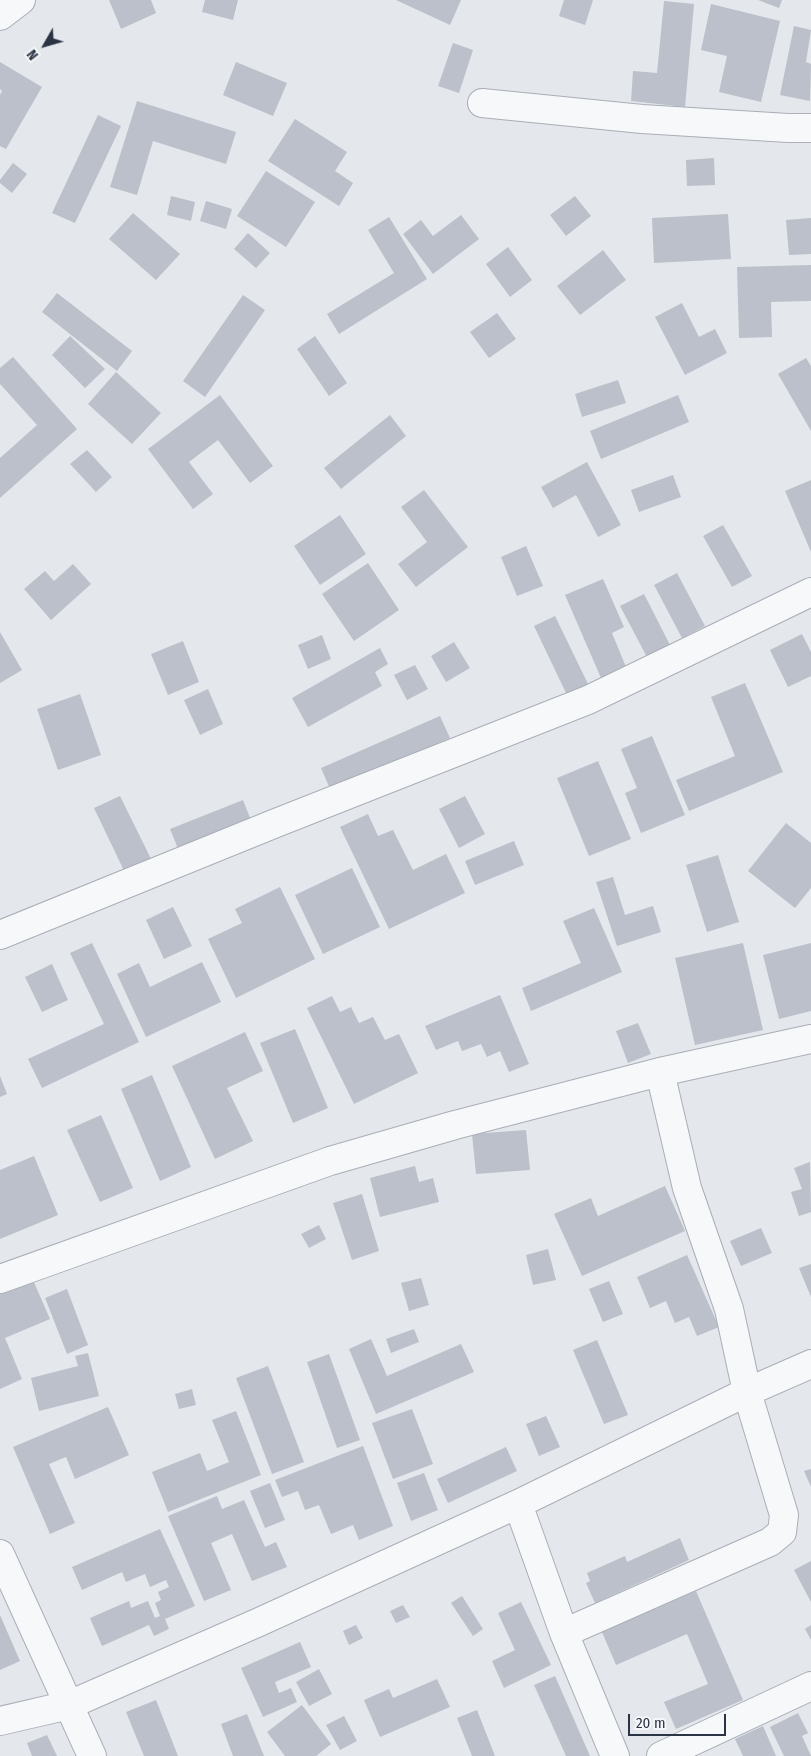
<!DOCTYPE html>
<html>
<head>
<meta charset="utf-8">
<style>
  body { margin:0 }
  #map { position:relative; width:811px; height:1756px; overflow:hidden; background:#e4e7ec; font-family:"Fira Sans Condensed",sans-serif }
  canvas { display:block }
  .north { position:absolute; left:20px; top:20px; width:50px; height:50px; -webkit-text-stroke:4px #f4f6f9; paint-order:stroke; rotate:232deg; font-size:14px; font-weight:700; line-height:20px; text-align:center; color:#2b3445 }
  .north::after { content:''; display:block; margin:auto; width:18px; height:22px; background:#2b3445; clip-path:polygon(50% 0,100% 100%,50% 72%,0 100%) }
  .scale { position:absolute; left:628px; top:1714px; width:98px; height:22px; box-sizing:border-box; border:2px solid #2b3445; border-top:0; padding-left:6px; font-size:15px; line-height:18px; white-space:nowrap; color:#2b3445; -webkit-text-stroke:4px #f4f6f9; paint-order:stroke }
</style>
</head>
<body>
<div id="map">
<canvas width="811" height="1756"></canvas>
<div class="north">N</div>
<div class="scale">20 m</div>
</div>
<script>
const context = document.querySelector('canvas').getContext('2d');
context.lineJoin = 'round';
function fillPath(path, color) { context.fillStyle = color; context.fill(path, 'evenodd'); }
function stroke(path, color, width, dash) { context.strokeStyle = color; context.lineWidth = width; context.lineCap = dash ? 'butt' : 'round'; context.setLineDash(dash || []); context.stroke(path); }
fillPath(new Path2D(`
  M 109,0 L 151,0 L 156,13 L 121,29 Z
  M 205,0 L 238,0 L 233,20 L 202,12 Z
  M 396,0 L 461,0 L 450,25 Z
  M 564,0 L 593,0 L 585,25 L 559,16 Z
  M 758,0 L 782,0 L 779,8 Z
  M 664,1 L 694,4 L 685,107 L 631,101 L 633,71 L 657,73 Z
  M 711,4 L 780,21 L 761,102 L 719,92 L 727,56 L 701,50 Z
  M 794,26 L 811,30 L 806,62 L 811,64 L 810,101 L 780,95 Z
  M 453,43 L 473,50 L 459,93 L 438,86 Z
  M 0,62 L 42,87 L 6,149 L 0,146 L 0,95 L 2,91 L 0,89 Z
  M 236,62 L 287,83 L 273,116 L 223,95 Z
  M 137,101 L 236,132 L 226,164 L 153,141 L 137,195 L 110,187 Z
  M 98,115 L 121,126 L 75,223 L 52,213 Z
  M 295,119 L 347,152 L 335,171 L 353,183 L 339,206 L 268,161 Z
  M 714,158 L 715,185 L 687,186 L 686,160 Z
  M 13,163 L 27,174 L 12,193 L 0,183 L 0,180 Z
  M 266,171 L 315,202 L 286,247 L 237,216 Z
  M 171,196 L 195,202 L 191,221 L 167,215 Z
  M 575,196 L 591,216 L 566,236 L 550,215 Z
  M 206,201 L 232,209 L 226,229 L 200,221 Z
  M 133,213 L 180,254 L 156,280 L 109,239 Z
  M 728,214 L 731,259 L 654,263 L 652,218 Z
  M 461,215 L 479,239 L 433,274 L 403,234 L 421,220 L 433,236 Z
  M 389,217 L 427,279 L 339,334 L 327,314 L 394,273 L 368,230 Z
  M 811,218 L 811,254 L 789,255 L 786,220 Z
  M 248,233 L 270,253 L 256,268 L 234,249 Z
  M 508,247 L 532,280 L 510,297 L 486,264 Z
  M 603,250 L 626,280 L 580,315 L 557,286 Z
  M 811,265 L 811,301 L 771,302 L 772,337 L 739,338 L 737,267 Z
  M 57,293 L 132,351 L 117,371 L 42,312 Z
  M 243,295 L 265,310 L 205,397 L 183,381 Z
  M 682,303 L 699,337 L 715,329 L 727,353 L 685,375 L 655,317 Z
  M 497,313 L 516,339 L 489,358 L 470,332 Z
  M 70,336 L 105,369 L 85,388 L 52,355 Z
  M 315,336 L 347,383 L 329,396 L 297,349 Z
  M 13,357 L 77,429 L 0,498 L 0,458 L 37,425 L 0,384 L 0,368 Z
  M 806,358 L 811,366 L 811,431 L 778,374 Z
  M 116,372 L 161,413 L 132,444 L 88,404 Z
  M 618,380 L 626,403 L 582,417 L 575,394 Z
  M 220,395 L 273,466 L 250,483 L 218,440 L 189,462 L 213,494 L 193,509 L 148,449 Z
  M 678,395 L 689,422 L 601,459 L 590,431 Z
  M 390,415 L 406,436 L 341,489 L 324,468 Z
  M 87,450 L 112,477 L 96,492 L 70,464 Z
  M 587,462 L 621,525 L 598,537 L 576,495 L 553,508 L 541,487 Z
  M 673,475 L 681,497 L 639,512 L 631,490 Z
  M 811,480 L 811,552 L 785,491 Z
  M 424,490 L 468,547 L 416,587 L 398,564 L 427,542 L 401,507 Z
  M 340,515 L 366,554 L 320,585 L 294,546 Z
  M 723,525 L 752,576 L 732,587 L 703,536 Z
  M 526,546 L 543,586 L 517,596 L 501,557 Z
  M 368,563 L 399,610 L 354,641 L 322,594 Z
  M 73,564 L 91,584 L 51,620 L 24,589 L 45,571 L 54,581 Z
  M 677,573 L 705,626 L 682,638 L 654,585 Z
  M 603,579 L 624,627 L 612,633 L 626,667 L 601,678 L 565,595 Z
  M 644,594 L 671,647 L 648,659 L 620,606 Z
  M 555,616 L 588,684 L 567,695 L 534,626 Z
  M 0,632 L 22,670 L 0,683 Z
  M 802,634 L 811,652 L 811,676 L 788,687 L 770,650 Z
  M 322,635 L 331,659 L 308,669 L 298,645 Z
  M 183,641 L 199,682 L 168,695 L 151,654 Z
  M 454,642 L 470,668 L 446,682 L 431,656 Z
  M 380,648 L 388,664 L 375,672 L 382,686 L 308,727 L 292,698 Z
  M 415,665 L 428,689 L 407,700 L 394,675 Z
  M 745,683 L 783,772 L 689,811 L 676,780 L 735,756 L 711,697 Z
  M 208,689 L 223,724 L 200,735 L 184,700 Z
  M 80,694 L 101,755 L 58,770 L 37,709 Z
  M 440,716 L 450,738 L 331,791 L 321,768 Z
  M 652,736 L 685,815 L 641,833 L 625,793 L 637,788 L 621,749 Z
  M 598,761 L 631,839 L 589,856 L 557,778 Z
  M 120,796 L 154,865 L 127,877 L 94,808 Z
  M 465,796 L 485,834 L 459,848 L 439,809 Z
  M 243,800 L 254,828 L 181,856 L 170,829 Z
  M 368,814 L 378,836 L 393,830 L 413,870 L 446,854 L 465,893 L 389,929 L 340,827 Z
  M 786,823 L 811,843 L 811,888 L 795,908 L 748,871 Z
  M 514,841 L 524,865 L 475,885 L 465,861 Z
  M 718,855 L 739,922 L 707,932 L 686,865 Z
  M 352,868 L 380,927 L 323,954 L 295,895 Z
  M 613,877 L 625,915 L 653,906 L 661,932 L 617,946 L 596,882 Z
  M 280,887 L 315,959 L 236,998 L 208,939 L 242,923 L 235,909 Z
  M 173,907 L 192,946 L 164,959 L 146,920 Z
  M 594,908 L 622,972 L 531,1011 L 522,988 L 581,963 L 563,921 Z
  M 92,943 L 139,1042 L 42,1088 L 28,1059 L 104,1024 L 70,953 Z
  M 743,943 L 763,1030 L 695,1045 L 675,958 Z
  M 811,943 L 811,1011 L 779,1019 L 763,955 Z
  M 202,962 L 221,1002 L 146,1037 L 117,974 L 139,963 L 150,987 Z
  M 52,964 L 68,1000 L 42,1012 L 25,977 Z
  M 500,995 L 529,1064 L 509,1072 L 500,1051 L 487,1057 L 481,1044 L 462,1051 L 458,1041 L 436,1050 L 425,1026 Z
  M 332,996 L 340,1012 L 351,1007 L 359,1023 L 373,1017 L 385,1040 L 399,1034 L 418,1073 L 354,1104 L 307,1008 Z
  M 638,1023 L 651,1054 L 628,1063 L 616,1031 Z
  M 295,1029 L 328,1108 L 293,1123 L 260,1043 Z
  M 245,1032 L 263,1071 L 227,1088 L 253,1141 L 215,1159 L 172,1066 Z
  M 152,1075 L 191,1167 L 160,1181 L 121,1089 Z
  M 0,1076 L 7,1094 L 0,1097 Z
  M 101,1115 L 133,1188 L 100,1202 L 67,1130 Z
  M 526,1130 L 530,1170 L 476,1174 L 472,1134 Z
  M 34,1156 L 58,1215 L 0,1239 L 0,1170 Z
  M 810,1162 L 811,1212 L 799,1216 L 791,1192 L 802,1189 L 794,1168 Z
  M 415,1166 L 419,1182 L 433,1178 L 439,1202 L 380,1217 L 370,1178 Z
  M 665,1186 L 685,1231 L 582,1276 L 554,1214 L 591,1198 L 598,1216 Z
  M 362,1194 L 379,1251 L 352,1260 L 333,1203 Z
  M 319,1225 L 326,1239 L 309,1248 L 301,1234 Z
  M 761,1228 L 772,1253 L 741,1266 L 730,1241 Z
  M 548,1249 L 556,1280 L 533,1285 L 526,1255 Z
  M 687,1255 L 719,1327 L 697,1336 L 689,1317 L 675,1323 L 666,1301 L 650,1308 L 637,1277 Z
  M 811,1264 L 811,1297 L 799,1268 Z
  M 421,1278 L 429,1305 L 409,1311 L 401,1283 Z
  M 33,1280 L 50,1319 L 5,1338 L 22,1379 L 0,1389 L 0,1294 Z
  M 609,1281 L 623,1314 L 603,1322 L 589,1289 Z
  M 67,1289 L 88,1345 L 67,1354 L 45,1298 Z
  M 414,1329 L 419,1342 L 391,1353 L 386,1339 Z
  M 371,1339 L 387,1376 L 461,1344 L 474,1372 L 376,1414 L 349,1349 Z
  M 597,1340 L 628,1415 L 604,1424 L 573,1350 Z
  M 88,1353 L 99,1396 L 39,1411 L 31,1378 L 78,1366 L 75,1356 Z
  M 329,1354 L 360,1440 L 337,1448 L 307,1362 Z
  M 268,1366 L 304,1462 L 272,1474 L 236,1378 Z
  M 192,1389 L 196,1405 L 179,1409 L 175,1394 Z
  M 108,1407 L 129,1455 L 75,1479 L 66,1457 L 49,1464 L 75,1523 L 50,1534 L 13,1447 Z
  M 412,1409 L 433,1464 L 393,1479 L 372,1423 Z
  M 236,1411 L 261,1475 L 168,1512 L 152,1472 L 200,1453 L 207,1471 L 229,1462 L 212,1420 Z
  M 546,1416 L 560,1447 L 539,1456 L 526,1424 Z
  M 363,1446 L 393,1526 L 359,1540 L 353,1525 L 331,1534 L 319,1505 L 305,1510 L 298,1491 L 282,1497 L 275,1480 Z
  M 506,1447 L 517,1471 L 448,1503 L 437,1479 Z
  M 811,1469 L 811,1487 L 804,1471 Z
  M 424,1473 L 438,1510 L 411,1521 L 397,1483 Z
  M 270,1483 L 285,1520 L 265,1528 L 250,1491 Z
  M 217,1496 L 222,1509 L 244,1500 L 265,1547 L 276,1542 L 287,1567 L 252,1581 L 232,1534 L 211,1543 L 231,1590 L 204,1601 L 168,1516 Z
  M 160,1529 L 195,1606 L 165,1619 L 169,1629 L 154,1636 L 149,1625 L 102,1646 L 90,1618 L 129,1601 L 131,1608 L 148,1601 L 155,1618 L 160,1616 L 155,1603 L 161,1600 L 158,1592 L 169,1587 L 166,1580 L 150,1587 L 145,1574 L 126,1582 L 122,1572 L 82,1590 L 72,1567 Z
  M 680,1538 L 689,1560 L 595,1603 L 586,1583 L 590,1581 L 587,1573 L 625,1556 L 627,1562 Z
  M 811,1561 L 811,1602 L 794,1570 Z
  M 696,1591 L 743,1700 L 676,1729 L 664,1702 L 708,1684 L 687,1634 L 616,1665 L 602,1632 Z
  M 462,1596 L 483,1629 L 473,1636 L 451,1603 Z
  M 521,1602 L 551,1665 L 504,1688 L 492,1661 L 515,1650 L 498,1613 Z
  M 403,1605 L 410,1617 L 396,1623 L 390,1611 Z
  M 0,1615 L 20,1661 L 0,1670 Z
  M 356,1625 L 363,1638 L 349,1645 L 343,1631 Z
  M 811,1625 L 811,1640 L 805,1629 Z
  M 300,1642 L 311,1667 L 275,1682 L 279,1693 L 291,1688 L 297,1702 L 263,1717 L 241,1668 Z
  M 319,1669 L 332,1694 L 309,1706 L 296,1682 Z
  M 555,1676 L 590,1756 L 566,1756 L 534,1685 Z
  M 437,1679 L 450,1707 L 380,1737 L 364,1700 L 389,1689 L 393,1698 Z
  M 156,1700 L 178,1756 L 144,1756 L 126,1712 Z
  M 302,1705 L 331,1744 L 316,1756 L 285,1756 L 267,1732 Z
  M 477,1710 L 495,1756 L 472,1756 L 457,1718 Z
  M 798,1713 L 808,1733 L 802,1736 L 811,1756 L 784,1756 L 770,1727 Z
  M 247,1714 L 264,1756 L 233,1756 L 221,1724 Z
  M 344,1716 L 357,1741 L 340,1750 L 326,1725 Z
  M 763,1726 L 776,1756 L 743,1756 L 735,1739 Z
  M 47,1735 L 57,1756 L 32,1756 L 27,1743 Z`), '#bbc0ca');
const street = new Path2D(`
  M 0,16 L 21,0
  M 482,103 L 642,119 L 788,128 L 811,128
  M 0,935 L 276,823 L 588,700 L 811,592
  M 0,1279 L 330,1161 L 455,1125 L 660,1072 L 811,1039
  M 518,1504 L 564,1633 L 615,1756
  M 0,1554 L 92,1756
  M 564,1633 L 770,1542 L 782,1532 L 784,1515 L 747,1392 L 729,1309 L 687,1188 L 660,1072
  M 0,1721 L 69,1705 L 257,1623 L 518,1504 L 747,1392 L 811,1364
  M 661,1756 L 811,1686`);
stroke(street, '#a9aeb7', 30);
stroke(street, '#f7f8fa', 28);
</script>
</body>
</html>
